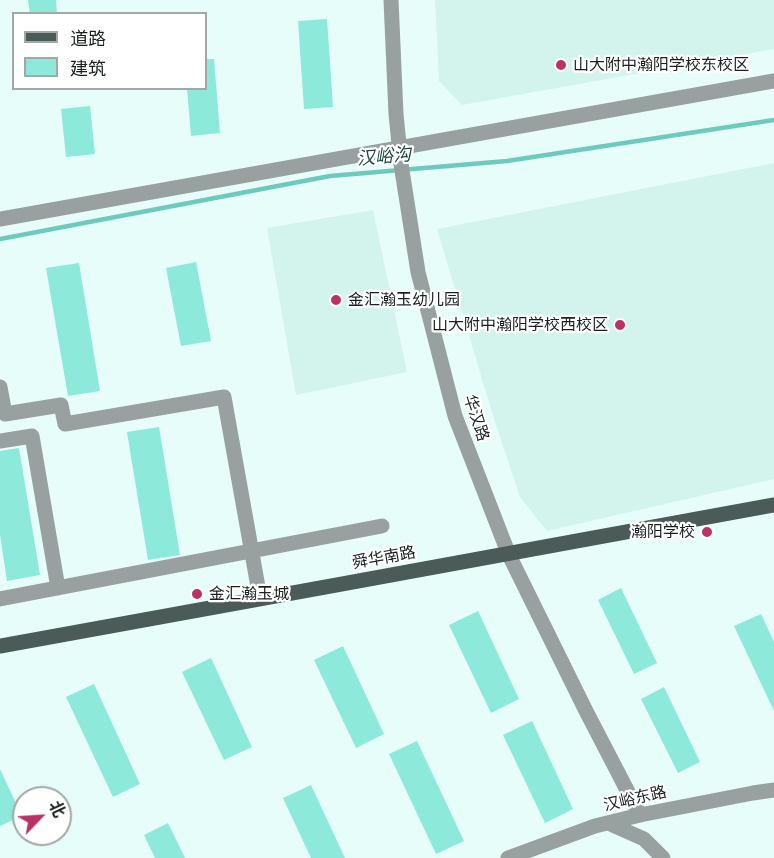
<!DOCTYPE html>
<html>
<head>
<meta charset="utf-8">
<style>
  body { margin:0 }
  #map { position:relative; width:774px; height:858px; overflow:hidden; background:#e6fdf9; font-family:Cabin,"Noto Sans SC",sans-serif }
  canvas { display:block }
  .legend { position:absolute; left:12px; top:12px; width:195px; height:78px; box-sizing:border-box; background:#fff; border:2px solid #a3a7a6; margin:0; padding:8px 10px; list-style:none; font-size:18px; color:#1a2221 }
  .legend li { display:flex; align-items:center; gap:12px; height:30px }
  .legend b { width:30px; border:2px solid #a3a7a6 }
  .north { position:absolute; left:12px; top:786px; width:60px; height:60px; box-sizing:border-box; background:#fff; border:2px solid #a3a7a6; border-radius:50%; rotate:65deg; font-size:16px; font-weight:700; line-height:24px; text-align:center; color:#1a2221 }
  .north::after { content:''; display:block; margin:auto; width:21px; height:27px; background:#bd3166; clip-path:polygon(50% 0,100% 100%,50% 72%,0 100%) }
</style>
</head>
<body>
<div id="map">
<canvas width="774" height="858"></canvas>
<ul class="legend">
<li><b style="height:8px;background:#4b5b58"></b>道路</li>
<li><b style="height:16px;background:#8de9da"></b>建筑</li>
</ul>
<div class="north">北</div>
</div>
<script>
const context = document.querySelector('canvas').getContext('2d');
context.lineJoin = 'round';
function fillPath(path, color) { context.fillStyle = color; context.fill(path, 'evenodd'); }
function stroke(path, color, width, dash) { context.strokeStyle = color; context.lineWidth = width; context.lineCap = dash ? 'butt' : 'round'; context.setLineDash(dash || []); context.stroke(path); }
function drawText(font, color, halo, rows, align = 'center') {
  context.font = font + ' Cabin,"Noto Sans SC",sans-serif'; context.lineWidth = 4.5; context.setLineDash([]); context.textBaseline = 'middle'; context.strokeStyle = halo; context.fillStyle = color; for (const [text, x, y, turn = 0] of rows) {
    context.save(); context.translate(x, y); context.rotate((+turn || 0) * Math.PI / 180); context.textAlign = isNaN(turn) ? turn : align; if (halo) context.strokeText(text, 0, 0); context.fillText(text, 0, 0); context.restore();
  }
}
fillPath(new Path2D(`
  M 435,0 L 774,0 L 774,49 L 462,105 L 439,81 Z
  M 774,163 L 774,479 L 547,531 L 520,497 L 495,422 L 437,229 Z
  M 373,210 L 407,372 L 296,395 L 267,228 Z`), '#d3f4ed');
stroke(new Path2D(`
  M 0,239 L 330,176 L 507,161 L 774,120`), '#6ecabc', 4.5);
fillPath(new Path2D(`
  M 28,0 L 56,0 L 57,14 L 30,14 Z
  M 327,19 L 333,107 L 304,109 L 298,21 Z
  M 206,59 L 214,59 L 220,133 L 191,136 L 187,88 L 206,88 Z
  M 90,106 L 95,154 L 66,157 L 61,109 Z
  M 196,262 L 211,341 L 181,346 L 166,268 Z
  M 79,263 L 100,391 L 68,396 L 46,268 Z
  M 159,427 L 180,555 L 148,560 L 127,432 Z
  M 19,448 L 40,575 L 7,581 L 0,535 L 0,451 Z
  M 621,588 L 657,663 L 634,674 L 598,600 Z
  M 478,611 L 519,699 L 491,713 L 449,625 Z
  M 761,614 L 774,642 L 774,711 L 734,626 Z
  M 343,646 L 384,734 L 356,748 L 314,660 Z
  M 211,658 L 252,747 L 224,760 L 182,672 Z
  M 94,684 L 140,784 L 113,797 L 66,697 Z
  M 664,687 L 700,762 L 678,773 L 641,699 Z
  M 532,721 L 573,809 L 545,823 L 503,735 Z
  M 417,741 L 464,841 L 436,854 L 389,754 Z
  M 0,769 L 22,816 L 0,826 Z
  M 311,785 L 345,858 L 311,858 L 283,798 Z
  M 168,823 L 185,858 L 155,858 L 144,835 Z`), '#8de9da');
stroke(new Path2D(`
  M 391,0 L 396,114 L 401,164 L 418,272 L 455,416 L 509,555 L 586,711 L 640,815
  M 0,219 L 774,81
  M 0,387 L 5,414 L 61,405 L 65,424 L 224,397 L 260,598
  M 0,441 L 32,436 L 58,588
  M 0,599 L 382,526
  M 608,823 L 644,839 L 663,858
  M 508,858 L 595,826 L 640,815 L 753,793 L 774,790`), '#98a19f', 15);
stroke(new Path2D(`
  M 0,646 C 258,598 516,554 774,505`), '#4b5b58', 15);
for (const [x, y, r, color] of [
  [561,65,6,"#bd3166"],
  [336,300,6,"#bd3166"],
  [620,325,6,"#bd3166"],
  [707,532,6,"#bd3166"],
  [197,594,6,"#bd3166"]
]) { const dot = new Path2D(); dot.arc(x, y, r, 0, 2 * Math.PI); context.fillStyle = color; context.fill(dot); stroke(dot, '#fff', 2); }
drawText('16px', '#1a2221', '#fff', [
  ["山大附中瀚阳学校东校区",573,65],
  ["金汇瀚玉幼儿园",348,300],
  ["山大附中瀚阳学校西校区",608,325,"right"],
  ["瀚阳学校",695,532,"right"],
  ["金汇瀚玉城",209,594]
], 'left');
drawText('16px', '#1a2221', '#fff', [
  ["华汉路",476,418,72],
  ["舜华南路",384,558,-10],
  ["汉峪东路",635,799,-13]
]);
drawText('italic 18px', '#1b4640', '#fff', [
  ["汉峪沟",384,157,-5]
]);
</script>
</body>
</html>
